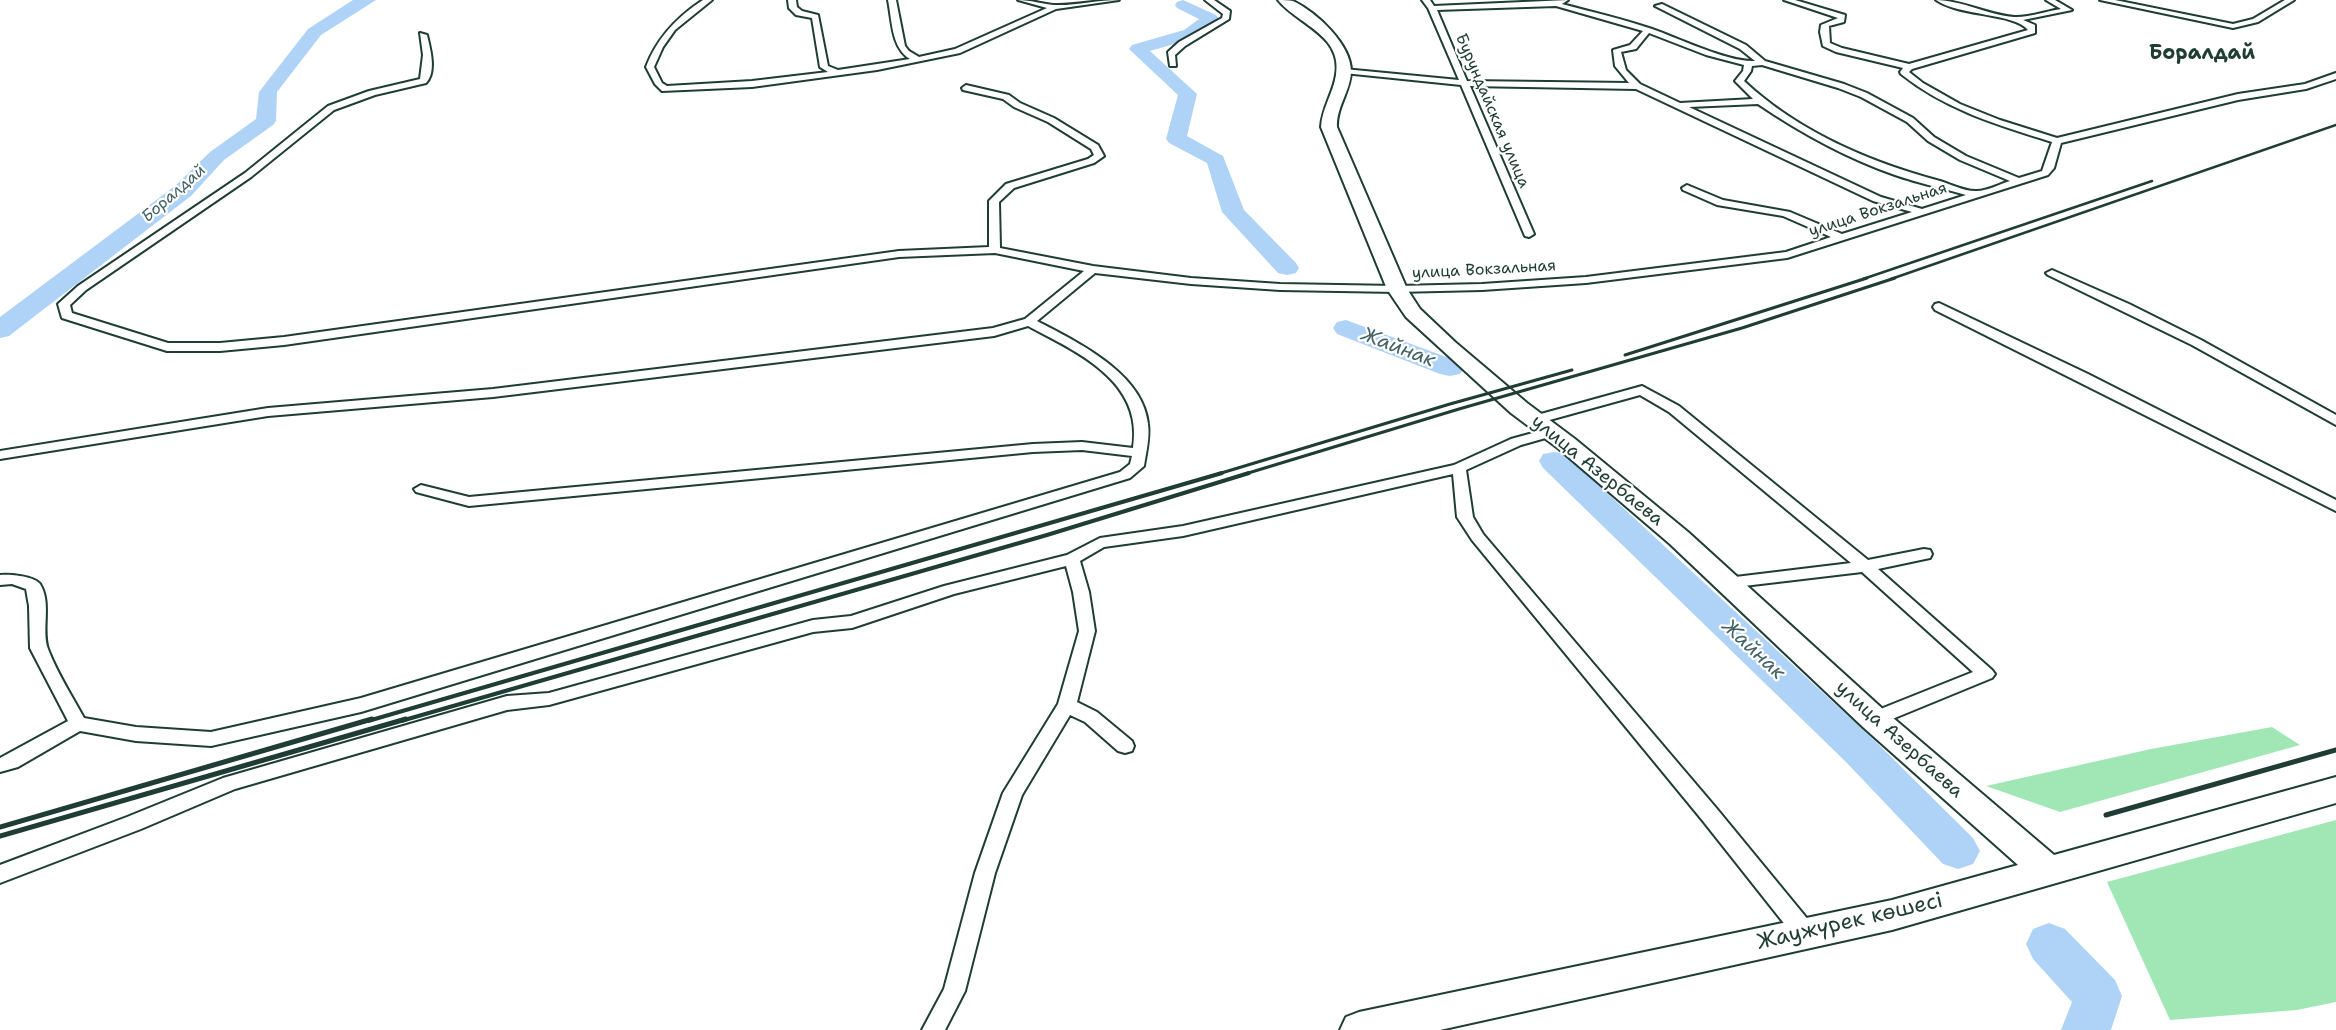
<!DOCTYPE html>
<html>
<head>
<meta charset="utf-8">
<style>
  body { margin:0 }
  canvas { display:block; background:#fff }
</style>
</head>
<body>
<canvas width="2336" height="1030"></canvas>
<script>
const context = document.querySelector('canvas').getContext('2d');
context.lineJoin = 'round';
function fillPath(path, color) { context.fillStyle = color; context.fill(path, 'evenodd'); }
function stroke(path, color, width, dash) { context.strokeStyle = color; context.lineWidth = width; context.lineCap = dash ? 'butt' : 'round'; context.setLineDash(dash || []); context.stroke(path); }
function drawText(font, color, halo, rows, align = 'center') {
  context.font = font + ' "Shantell Sans",sans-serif'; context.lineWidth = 4.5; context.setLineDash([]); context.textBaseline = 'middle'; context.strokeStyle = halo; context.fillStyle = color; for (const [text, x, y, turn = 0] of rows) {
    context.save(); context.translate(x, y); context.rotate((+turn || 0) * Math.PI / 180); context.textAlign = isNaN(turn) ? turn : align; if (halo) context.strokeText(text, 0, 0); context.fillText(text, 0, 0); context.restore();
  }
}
fillPath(new Path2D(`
  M 2272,727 L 2300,745 L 2060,812 L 1986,786 L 2151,749 Z
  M 2336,820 L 2336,1002 L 2297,1010 L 2170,1020 L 2107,882 Z`), '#a0e7b5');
fillPath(new Path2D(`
  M 353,0 L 376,0 L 321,35 L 277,92 L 276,121 L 273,125 L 224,160 L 191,196 L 9,336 L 0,338 L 0,317 L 175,186 L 210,152 L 256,119 L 259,92 L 308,29 Z
  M 1183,0 L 1216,15 L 1218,18 L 1196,38 L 1150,51 L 1197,94 L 1187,136 L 1223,156 L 1244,210 L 1296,263 L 1299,268 L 1296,273 L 1287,275 L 1278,273 L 1222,212 L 1207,163 L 1169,143 L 1166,139 L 1178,95 L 1129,49 L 1132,45 L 1184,30 L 1199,19 L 1177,8 L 1175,5 L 1177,2 Z
  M 1346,320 L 1460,362 L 1464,368 L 1460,374 L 1450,376 L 1440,374 L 1337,334 L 1333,328 L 1337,322 Z
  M 1554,452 L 1565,454 L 1874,740 L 1973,838 L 1980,851 L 1973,864 L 1958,869 L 1943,864 L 1846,762 L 1543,468 L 1539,461 L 1543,454 Z
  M 2049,923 L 2065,929 L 2115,980 L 2122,996 L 2111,1030 L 2061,1030 L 2072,1002 L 2033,959 L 2026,944 L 2033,929 Z`), '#afd3f7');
const minor = new Path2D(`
  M 703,0 L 712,0 L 675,30 L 663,47 L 654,67 L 662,83 L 667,86 L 752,81 L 828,72 L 820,67 L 812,18 L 796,15 L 789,8 L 788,0 L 796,0 L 797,7 L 802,11 L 818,15 L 828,66 L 838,70 L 910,59 C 891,48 892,19 888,0 L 896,0 L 905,46 L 909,51 L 919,57 L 955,49 L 1047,8 L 1018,0 C 1031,0 1042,4 1054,5 C 1075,6 1097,0 1119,0 L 1056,9 L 960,53 L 877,70 L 752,87 L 662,91 L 655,84 L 646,67 C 657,38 677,17 703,0 Z
  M 1205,0 L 1214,0 L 1230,11 L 1229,19 L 1185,46 L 1175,55 L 1176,66 L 1170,66 L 1168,52 L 1179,42 L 1222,18 L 1223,14 Z
  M 1422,0 L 1430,0 L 1434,6 L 1568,0 L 1562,4 C 1592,12 1623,19 1652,29 C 1678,38 1730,63 1755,61 L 1740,49 L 1655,6 L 1662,4 L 1746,45 L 1765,61 L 1844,84 L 1867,93 L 1913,118 L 1934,137 L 1966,156 L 2019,178 L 2042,171 L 2052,142 C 1998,125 1946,110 1901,74 L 1900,72 L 1903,68 L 1836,52 L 1823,46 L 1820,32 L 1821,25 L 1838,18 L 1784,0 L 1795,0 L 1845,15 L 1844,22 L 1829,26 L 1830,43 L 1842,48 L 1909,64 L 2028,30 C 2015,13 1958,16 1936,0 C 1961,0 1988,15 2014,17 C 2028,18 2046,11 2061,9 L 2046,0 L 2055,0 L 2072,10 L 2023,20 L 2035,25 L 2035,33 L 1912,69 L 1909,72 L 1923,83 L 1960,104 L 2000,120 L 2057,138 L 2238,94 L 2305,84 L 2336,73 L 2336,79 L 2306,89 L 2238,100 L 2061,143 L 2054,168 L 2048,175 L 1787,258 L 1586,283 L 1482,290 L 1397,292 L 1280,290 L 1191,284 L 1095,273 L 1037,321 C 1077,342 1143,373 1148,424 C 1150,438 1146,452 1144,466 L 1130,478 L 361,712 L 211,746 L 136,741 L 80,731 L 18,767 L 0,772 L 0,758 L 68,721 L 30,648 L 29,606 L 26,589 L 12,584 L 0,585 L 0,575 C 9,574 34,576 40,584 C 52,603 41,630 48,649 C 57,673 72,696 84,718 L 136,727 L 211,732 L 361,698 L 1120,472 L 1130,464 L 1132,456 L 1082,450 L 1033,452 L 469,506 L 416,492 L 414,489 L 421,485 L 469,497 L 1033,444 L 1082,442 L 1133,448 C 1144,381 1077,352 1028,326 L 994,336 L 493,397 L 268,416 L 0,459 L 0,451 L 268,408 L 493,389 L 993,328 L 1025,319 L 1084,271 L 995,253 L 899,257 L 284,345 L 220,351 L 167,351 L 62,318 L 58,304 L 78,286 L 245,173 L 328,106 L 369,91 L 420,79 L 423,55 L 420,33 L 427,35 C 430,48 437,72 426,83 L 375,95 L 334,110 L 251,177 L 86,290 L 70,305 L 72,313 L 168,343 L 220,343 L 284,337 L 899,251 L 989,247 L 989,201 L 1006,184 L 1088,159 L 1094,155 L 1091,149 L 1048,122 L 1014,107 L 1003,99 L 963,90 L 962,88 L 966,85 L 1009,95 L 1020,103 L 1054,118 L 1098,145 L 1104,156 L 1094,163 L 1014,188 L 999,202 L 1000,248 L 1093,266 L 1191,278 L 1280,284 L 1397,286 L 1482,284 L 1586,277 L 1786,252 L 1831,237 L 1783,216 L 1717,205 L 1683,190 L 1682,188 L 1687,185 L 1723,200 L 1790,212 L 1842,234 L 1912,212 L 1873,201 L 1636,89 L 1470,86 L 1534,234 L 1529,237 L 1525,236 L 1461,85 L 1344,73 L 1340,71 L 1344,69 L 1459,80 L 1428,8 ZM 1556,6 L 1643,31 L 1630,45 L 1613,50 L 1615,66 L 1629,83 L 1467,81 L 1437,10 ZM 1649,33 L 1706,55 L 1744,65 L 1743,71 L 1735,81 L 1753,99 L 1680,103 L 1640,84 L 1626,70 L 1621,52 L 1636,49 ZM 1762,65 L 1838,88 L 1861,97 L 1907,122 L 1928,141 L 1960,160 L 2010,181 C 2000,184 1987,191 1977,191 C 1966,192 1950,184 1940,181 C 1869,162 1797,131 1744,81 L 1751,71 L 1752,66 ZM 1758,104 C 1801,133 1846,158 1895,175 C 1918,183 1942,188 1966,195 L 1922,209 L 1881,197 L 1689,107 Z
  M 2100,0 L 2115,0 L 2233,24 L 2253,19 L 2285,0 L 2294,0 L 2258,22 L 2233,28 Z
  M 2052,270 L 2129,304 L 2201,340 L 2336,415 L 2336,425 L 2192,345 L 2048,275 L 2046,273 Z
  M 1939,303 L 2088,374 L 2336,500 L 2336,511 L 1935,310 L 1933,307 L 1935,304 Z
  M 1642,386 L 1679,406 L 1868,560 L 1924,549 L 1930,550 L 1932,554 L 1930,558 L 1878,569 L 1992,670 L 1995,674 L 1992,678 L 1880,724 L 1874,726 L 1868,724 L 1865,719 L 1868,714 L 1973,672 L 1862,572 L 1727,588 L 1721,587 L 1719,583 L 1721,579 L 1727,578 L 1851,563 L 1669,412 L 1640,395 L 1535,424 L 1528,420 L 1530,417 Z
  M 1551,428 L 1558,432 L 1556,435 L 1521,445 L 1466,470 L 1473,517 L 1483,534 L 1717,809 L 1814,927 L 1817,934 L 1814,941 L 1806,943 L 1798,941 L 1703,821 L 1472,540 L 1457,517 L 1453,474 L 1183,536 L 1104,547 L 1080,561 L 1089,592 L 1095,631 L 1077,702 L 1097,712 L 1132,741 L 1134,746 L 1132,751 L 1125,753 L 1118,751 L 1085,722 L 1070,715 L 1022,795 L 995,873 L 965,991 L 945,1030 L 922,1030 L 944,989 L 975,873 L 1003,793 L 1058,704 L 1079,631 L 1073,592 L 1066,566 L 954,594 L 852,628 L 813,632 L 549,705 L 507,710 L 235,789 L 141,829 L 0,883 L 0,865 L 127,817 L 223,778 L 507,696 L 549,693 L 813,620 L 851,616 L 944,586 L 1067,555 L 1100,538 L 1183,526 L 1454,465 L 1511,439 Z`);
const primary = new Path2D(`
  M 1278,0 C 1283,0 1289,0 1293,1 C 1316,12 1351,44 1351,71 C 1351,90 1336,107 1337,127 L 1407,289 L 1420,309 L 1455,342 L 1527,403 L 1575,439 L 1688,532 L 1885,711 L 2054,855 L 2336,777 L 2336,803 L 1892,930 L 1440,1030 L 1340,1030 L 1346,1017 L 1359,1012 L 1892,900 L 2018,865 L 1863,727 L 1670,544 L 1559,449 L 1511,413 L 1406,317 L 1387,289 L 1321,127 C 1322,108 1333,94 1336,75 C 1343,35 1297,24 1278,0 Z`);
stroke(minor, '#1f3d34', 4);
stroke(primary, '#1f3d34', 4);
fillPath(minor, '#fff');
fillPath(primary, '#fff');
stroke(new Path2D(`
  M 1863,279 L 2152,181
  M 1891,279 L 2336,125`), '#1f3d34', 2.5);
stroke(new Path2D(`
  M 1625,355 L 1867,278
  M 1218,474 L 1450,404 L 1572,370
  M 1245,474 L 1459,409 L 1742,328 L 1895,278`), '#1f3d34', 3);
stroke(new Path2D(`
  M 368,721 L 1222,473
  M 401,721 L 1047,535 L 1249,473`), '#1f3d34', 4);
stroke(new Path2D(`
  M 2106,815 L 2336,750
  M 0,827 L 372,719
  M 0,836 L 406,719`), '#1f3d34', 5);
drawText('16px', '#1f3d34', '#fff', [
  ["Бурундайская улица",1492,111,67],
  ["улица Вокзальная",1878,210,-18],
  ["улица Вокзальная",1484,270,-3]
]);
drawText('italic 16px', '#436265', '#fff', [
  ["Боралдай",174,194,-41]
]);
drawText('19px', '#1f3d34', '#fff', [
  ["улица Азербаева",1597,471,39],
  ["улица Азербаева",1899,740,42]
]);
drawText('bold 20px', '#1f3d34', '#fff', [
  ["Боралдай",2202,54]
]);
drawText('italic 20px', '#436265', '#fff', [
  ["Жайнак",1398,348,21],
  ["Жайнак",1753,650,43]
]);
drawText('22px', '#1f3d34', '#fff', [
  ["Жаужүрек көшесі",1850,922,-13]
]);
</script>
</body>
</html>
